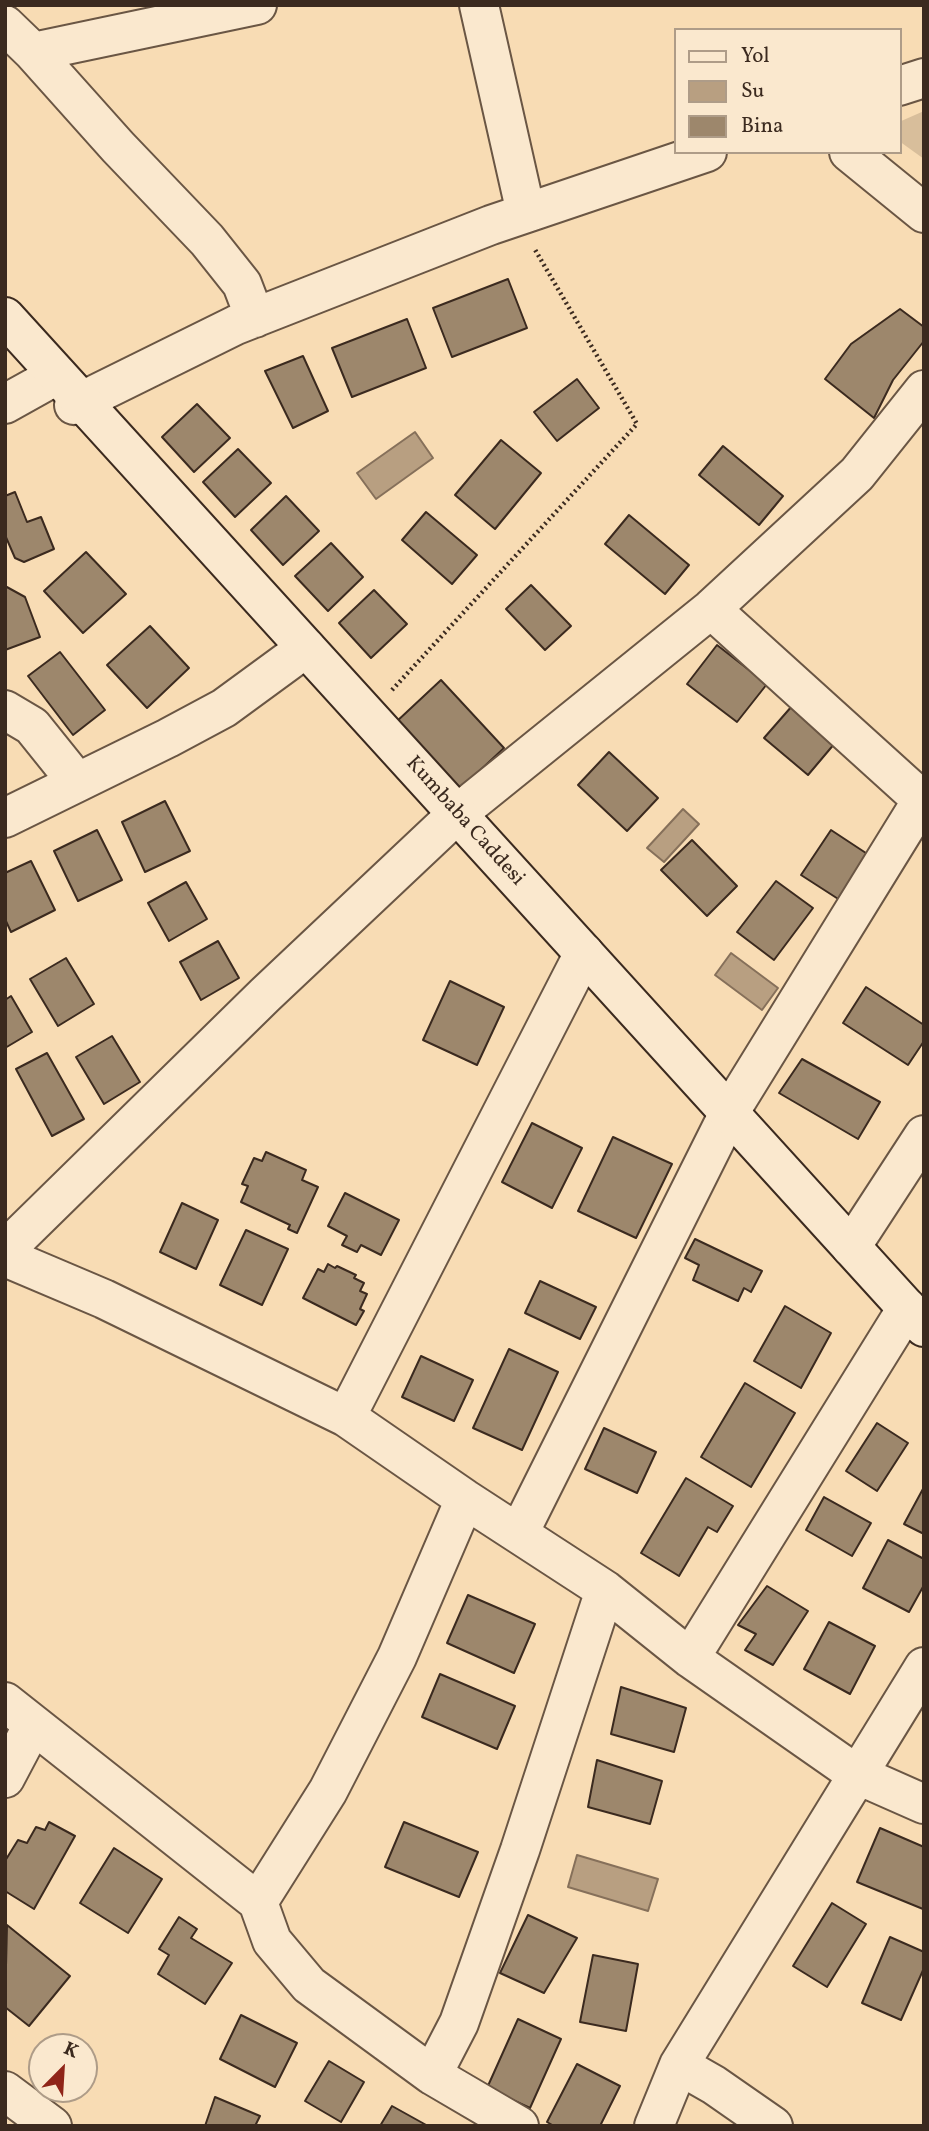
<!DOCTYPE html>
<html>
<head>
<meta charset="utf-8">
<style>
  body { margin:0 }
  #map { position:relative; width:929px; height:2131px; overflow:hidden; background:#f8dcb4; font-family:Vollkorn,serif }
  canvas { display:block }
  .frame { position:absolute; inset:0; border:7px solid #3b2a1f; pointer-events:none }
  .legend { position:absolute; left:674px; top:28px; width:228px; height:126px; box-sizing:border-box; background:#fae8ce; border:2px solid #ae9c88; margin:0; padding:9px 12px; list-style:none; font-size:21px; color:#3b2a1f }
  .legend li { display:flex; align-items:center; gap:14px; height:35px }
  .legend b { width:35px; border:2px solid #ae9c88 }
  .north { position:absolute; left:28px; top:2033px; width:70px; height:70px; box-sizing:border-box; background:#fae8ce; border:2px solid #ae9c88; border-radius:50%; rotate:24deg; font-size:19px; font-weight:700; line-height:28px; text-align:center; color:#3b2a1f }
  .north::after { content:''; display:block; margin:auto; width:24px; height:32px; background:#8f2418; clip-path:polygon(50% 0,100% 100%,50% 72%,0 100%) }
</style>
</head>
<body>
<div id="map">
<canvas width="929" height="2131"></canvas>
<div class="frame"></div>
<ul class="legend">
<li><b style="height:9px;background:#fae8ce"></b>Yol</li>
<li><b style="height:19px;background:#b89f81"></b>Su</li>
<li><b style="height:19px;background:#9d876c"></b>Bina</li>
</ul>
<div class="north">K</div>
</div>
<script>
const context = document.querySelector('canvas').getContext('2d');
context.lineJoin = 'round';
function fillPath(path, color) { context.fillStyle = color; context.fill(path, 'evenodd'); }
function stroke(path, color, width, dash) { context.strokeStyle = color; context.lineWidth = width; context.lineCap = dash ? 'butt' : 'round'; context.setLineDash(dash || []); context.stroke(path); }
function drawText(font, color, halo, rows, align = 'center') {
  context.font = font + ' Vollkorn,serif'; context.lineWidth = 5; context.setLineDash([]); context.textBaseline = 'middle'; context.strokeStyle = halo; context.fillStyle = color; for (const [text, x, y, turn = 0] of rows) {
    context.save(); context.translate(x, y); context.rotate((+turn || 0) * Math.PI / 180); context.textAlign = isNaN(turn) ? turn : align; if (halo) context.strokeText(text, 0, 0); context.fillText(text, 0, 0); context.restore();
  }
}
fillPath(new Path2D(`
  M 924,111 L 924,159 L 899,141 L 899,122 Z`), '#d8be9b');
const water = new Path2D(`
  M 415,432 L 433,458 L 376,499 L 357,473 Z
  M 683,809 L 699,824 L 664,862 L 647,848 Z
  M 731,953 L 778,988 L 762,1010 L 715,975 Z
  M 577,1855 L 658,1879 L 648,1911 L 568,1887 Z`);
fillPath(water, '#b89f81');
stroke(water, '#86705a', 2);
const building = new Path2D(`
  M 508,279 L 527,328 L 452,357 L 433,308 Z
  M 900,309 L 924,327 L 924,341 L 893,380 L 874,418 L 825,379 L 851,344 Z
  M 407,319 L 426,368 L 352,397 L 332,348 Z
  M 303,356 L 328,411 L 293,428 L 265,371 Z
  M 577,379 L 599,408 L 557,441 L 534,412 Z
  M 197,404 L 230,438 L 194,472 L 162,437 Z
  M 501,440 L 541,473 L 495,529 L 455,495 Z
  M 723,446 L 783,496 L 759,525 L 699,475 Z
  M 238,449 L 271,483 L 235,517 L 203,482 Z
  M 15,492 L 27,522 L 41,517 L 54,549 L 24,562 L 15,558 L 5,535 L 5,496 Z
  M 286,496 L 319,531 L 283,565 L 251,530 Z
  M 426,512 L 477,555 L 452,584 L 402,540 Z
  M 629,515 L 689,565 L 665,594 L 605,544 Z
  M 331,543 L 363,577 L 328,611 L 295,576 Z
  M 86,552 L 126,594 L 83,633 L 44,591 Z
  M 531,585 L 571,626 L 545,650 L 506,609 Z
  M 5,586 L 25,597 L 40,637 L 5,650 Z
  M 374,590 L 407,624 L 371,658 L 339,623 Z
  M 150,626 L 189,668 L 147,708 L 107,665 Z
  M 717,645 L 767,684 L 737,722 L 687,684 Z
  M 60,652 L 105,710 L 73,735 L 28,676 Z
  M 441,680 L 504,748 L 458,791 L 395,723 Z
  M 792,706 L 835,743 L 808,775 L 764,738 Z
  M 609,752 L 658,798 L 627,831 L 578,785 Z
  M 165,801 L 190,851 L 145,872 L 122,822 Z
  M 97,830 L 122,880 L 78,901 L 54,851 Z
  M 831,830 L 875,859 L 846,904 L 801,875 Z
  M 692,840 L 737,886 L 707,916 L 661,870 Z
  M 31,861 L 55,910 L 11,932 L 5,919 L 5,873 Z
  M 776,881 L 813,908 L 774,960 L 737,932 Z
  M 186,882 L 207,919 L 169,941 L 148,903 Z
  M 218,941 L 239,978 L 201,1000 L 180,962 Z
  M 66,958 L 94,1004 L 58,1026 L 30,979 Z
  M 450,981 L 504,1007 L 477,1065 L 423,1040 Z
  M 866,987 L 924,1025 L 924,1041 L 908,1065 L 843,1023 Z
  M 11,996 L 32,1032 L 5,1048 L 5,1000 Z
  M 112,1036 L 140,1082 L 104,1104 L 76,1057 Z
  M 47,1053 L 84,1119 L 52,1136 L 16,1069 Z
  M 802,1059 L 880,1102 L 858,1139 L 779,1093 Z
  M 532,1123 L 582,1148 L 552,1208 L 502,1182 Z
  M 613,1137 L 672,1164 L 636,1238 L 578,1211 Z
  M 266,1152 L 306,1170 L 302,1180 L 318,1187 L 297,1233 L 288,1229 L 290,1225 L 241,1202 L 248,1186 L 242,1184 L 254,1158 L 262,1161 Z
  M 345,1193 L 399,1220 L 381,1255 L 361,1245 L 357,1252 L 342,1245 L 347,1236 L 328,1226 Z
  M 182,1203 L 218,1220 L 196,1269 L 160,1252 Z
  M 246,1230 L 288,1249 L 262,1305 L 220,1285 Z
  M 695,1239 L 762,1271 L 751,1292 L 744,1288 L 738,1301 L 693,1280 L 699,1265 L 685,1258 Z
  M 328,1264 L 335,1268 L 337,1266 L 356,1275 L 354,1278 L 364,1283 L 360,1291 L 367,1294 L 360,1309 L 364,1311 L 356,1325 L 303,1298 L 318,1269 L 324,1272 Z
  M 540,1281 L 596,1307 L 580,1339 L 525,1313 Z
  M 785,1306 L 831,1333 L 801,1388 L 754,1361 Z
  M 509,1349 L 558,1372 L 522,1450 L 473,1428 Z
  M 421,1356 L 473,1380 L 454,1421 L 402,1397 Z
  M 745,1383 L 795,1413 L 751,1487 L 701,1457 Z
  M 877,1423 L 908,1443 L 877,1491 L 846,1471 Z
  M 604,1428 L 656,1452 L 637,1493 L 585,1469 Z
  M 686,1478 L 733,1506 L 717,1532 L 708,1527 L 679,1576 L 641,1553 Z
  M 924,1487 L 924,1534 L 904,1524 Z
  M 824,1497 L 871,1523 L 852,1556 L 806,1530 Z
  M 888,1540 L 924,1559 L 924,1585 L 909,1612 L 863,1588 Z
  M 767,1586 L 808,1611 L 773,1665 L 745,1650 L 756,1634 L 738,1625 Z
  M 468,1595 L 535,1624 L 514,1673 L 447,1643 Z
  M 829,1622 L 875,1646 L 850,1694 L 804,1669 Z
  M 440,1674 L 515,1706 L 497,1749 L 422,1717 Z
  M 621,1687 L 686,1708 L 674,1752 L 611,1734 Z
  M 597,1760 L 662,1781 L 650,1824 L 588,1807 Z
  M 49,1822 L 75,1836 L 34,1909 L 5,1891 L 5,1861 L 18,1840 L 27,1843 L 36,1827 L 45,1830 Z
  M 404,1822 L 478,1852 L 459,1897 L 385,1867 Z
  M 880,1828 L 924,1847 L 923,1909 L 857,1882 Z
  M 114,1848 L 162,1879 L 128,1933 L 80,1903 Z
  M 832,1903 L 866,1924 L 827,1987 L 793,1966 Z
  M 528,1915 L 577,1938 L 544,1993 L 500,1973 Z
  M 179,1917 L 197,1929 L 191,1938 L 232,1963 L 205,2004 L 158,1974 L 169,1955 L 159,1949 Z
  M 7,1925 L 70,1976 L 29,2026 L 5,2007 Z
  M 890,1937 L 924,1952 L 924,1968 L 901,2020 L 862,2003 Z
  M 593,1955 L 638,1964 L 626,2031 L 580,2022 Z
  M 241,2015 L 297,2043 L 275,2087 L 220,2059 Z
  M 518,2019 L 561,2039 L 530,2108 L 487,2088 Z
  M 329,2061 L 364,2082 L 341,2122 L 305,2101 Z
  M 577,2064 L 620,2086 L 600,2126 L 554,2126 L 547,2122 Z
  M 215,2097 L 260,2116 L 255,2126 L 205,2126 Z
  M 392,2106 L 428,2126 L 380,2126 Z`);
fillPath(building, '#9d876c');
stroke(building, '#3b2a1f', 2);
const street = new Path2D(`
  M 479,5 L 526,213
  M 5,25 L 33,52 L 118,147 L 207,240 L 242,284 L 255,318
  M 33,52 L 257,5
  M 899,86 L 924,78
  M 849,152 L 924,213
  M 78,397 L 74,405 L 236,325 L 491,225 L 707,152
  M 5,404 L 57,375
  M 711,609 L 922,800
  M 5,710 L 32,726 L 77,782
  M 5,818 L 168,738 L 224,708 L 306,648
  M 851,1247 L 924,1135
  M 5,1250 L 265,995 L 457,814 L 711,609 L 857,474 L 924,390
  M 5,1257 L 104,1299 L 346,1417 L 465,1499 L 605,1590 L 690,1658 L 856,1774 L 924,1804
  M 346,1417 L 584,953
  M 519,1533 L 729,1113 L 924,797
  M 690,1658 L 907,1308
  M 5,1702 L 258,1902 L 328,1791 L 397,1657 L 465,1499
  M 5,1778 L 33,1725
  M 258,1902 L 272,1941 L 309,1985 L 432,2075 L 519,2126
  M 679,2065 L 714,2085 L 773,2126
  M 432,2075 L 459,2023 L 520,1850 L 605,1590
  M 5,2091 L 52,2126
  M 654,2126 L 679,2065 L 924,1667`);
const secondary = new Path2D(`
  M 5,317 L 924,1327`);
stroke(street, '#6a5644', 42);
stroke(secondary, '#3b2a1f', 42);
stroke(new Path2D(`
  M 392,690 L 637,424 L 534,248`), '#3b2a1f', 4.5, [2, 3.5]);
stroke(street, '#fae8ce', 38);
stroke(secondary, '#fae8ce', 38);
drawText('21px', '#3b2a1f', '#fae8ce', [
  ["Kumbaba Caddesi",464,822,48]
]);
</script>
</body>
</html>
